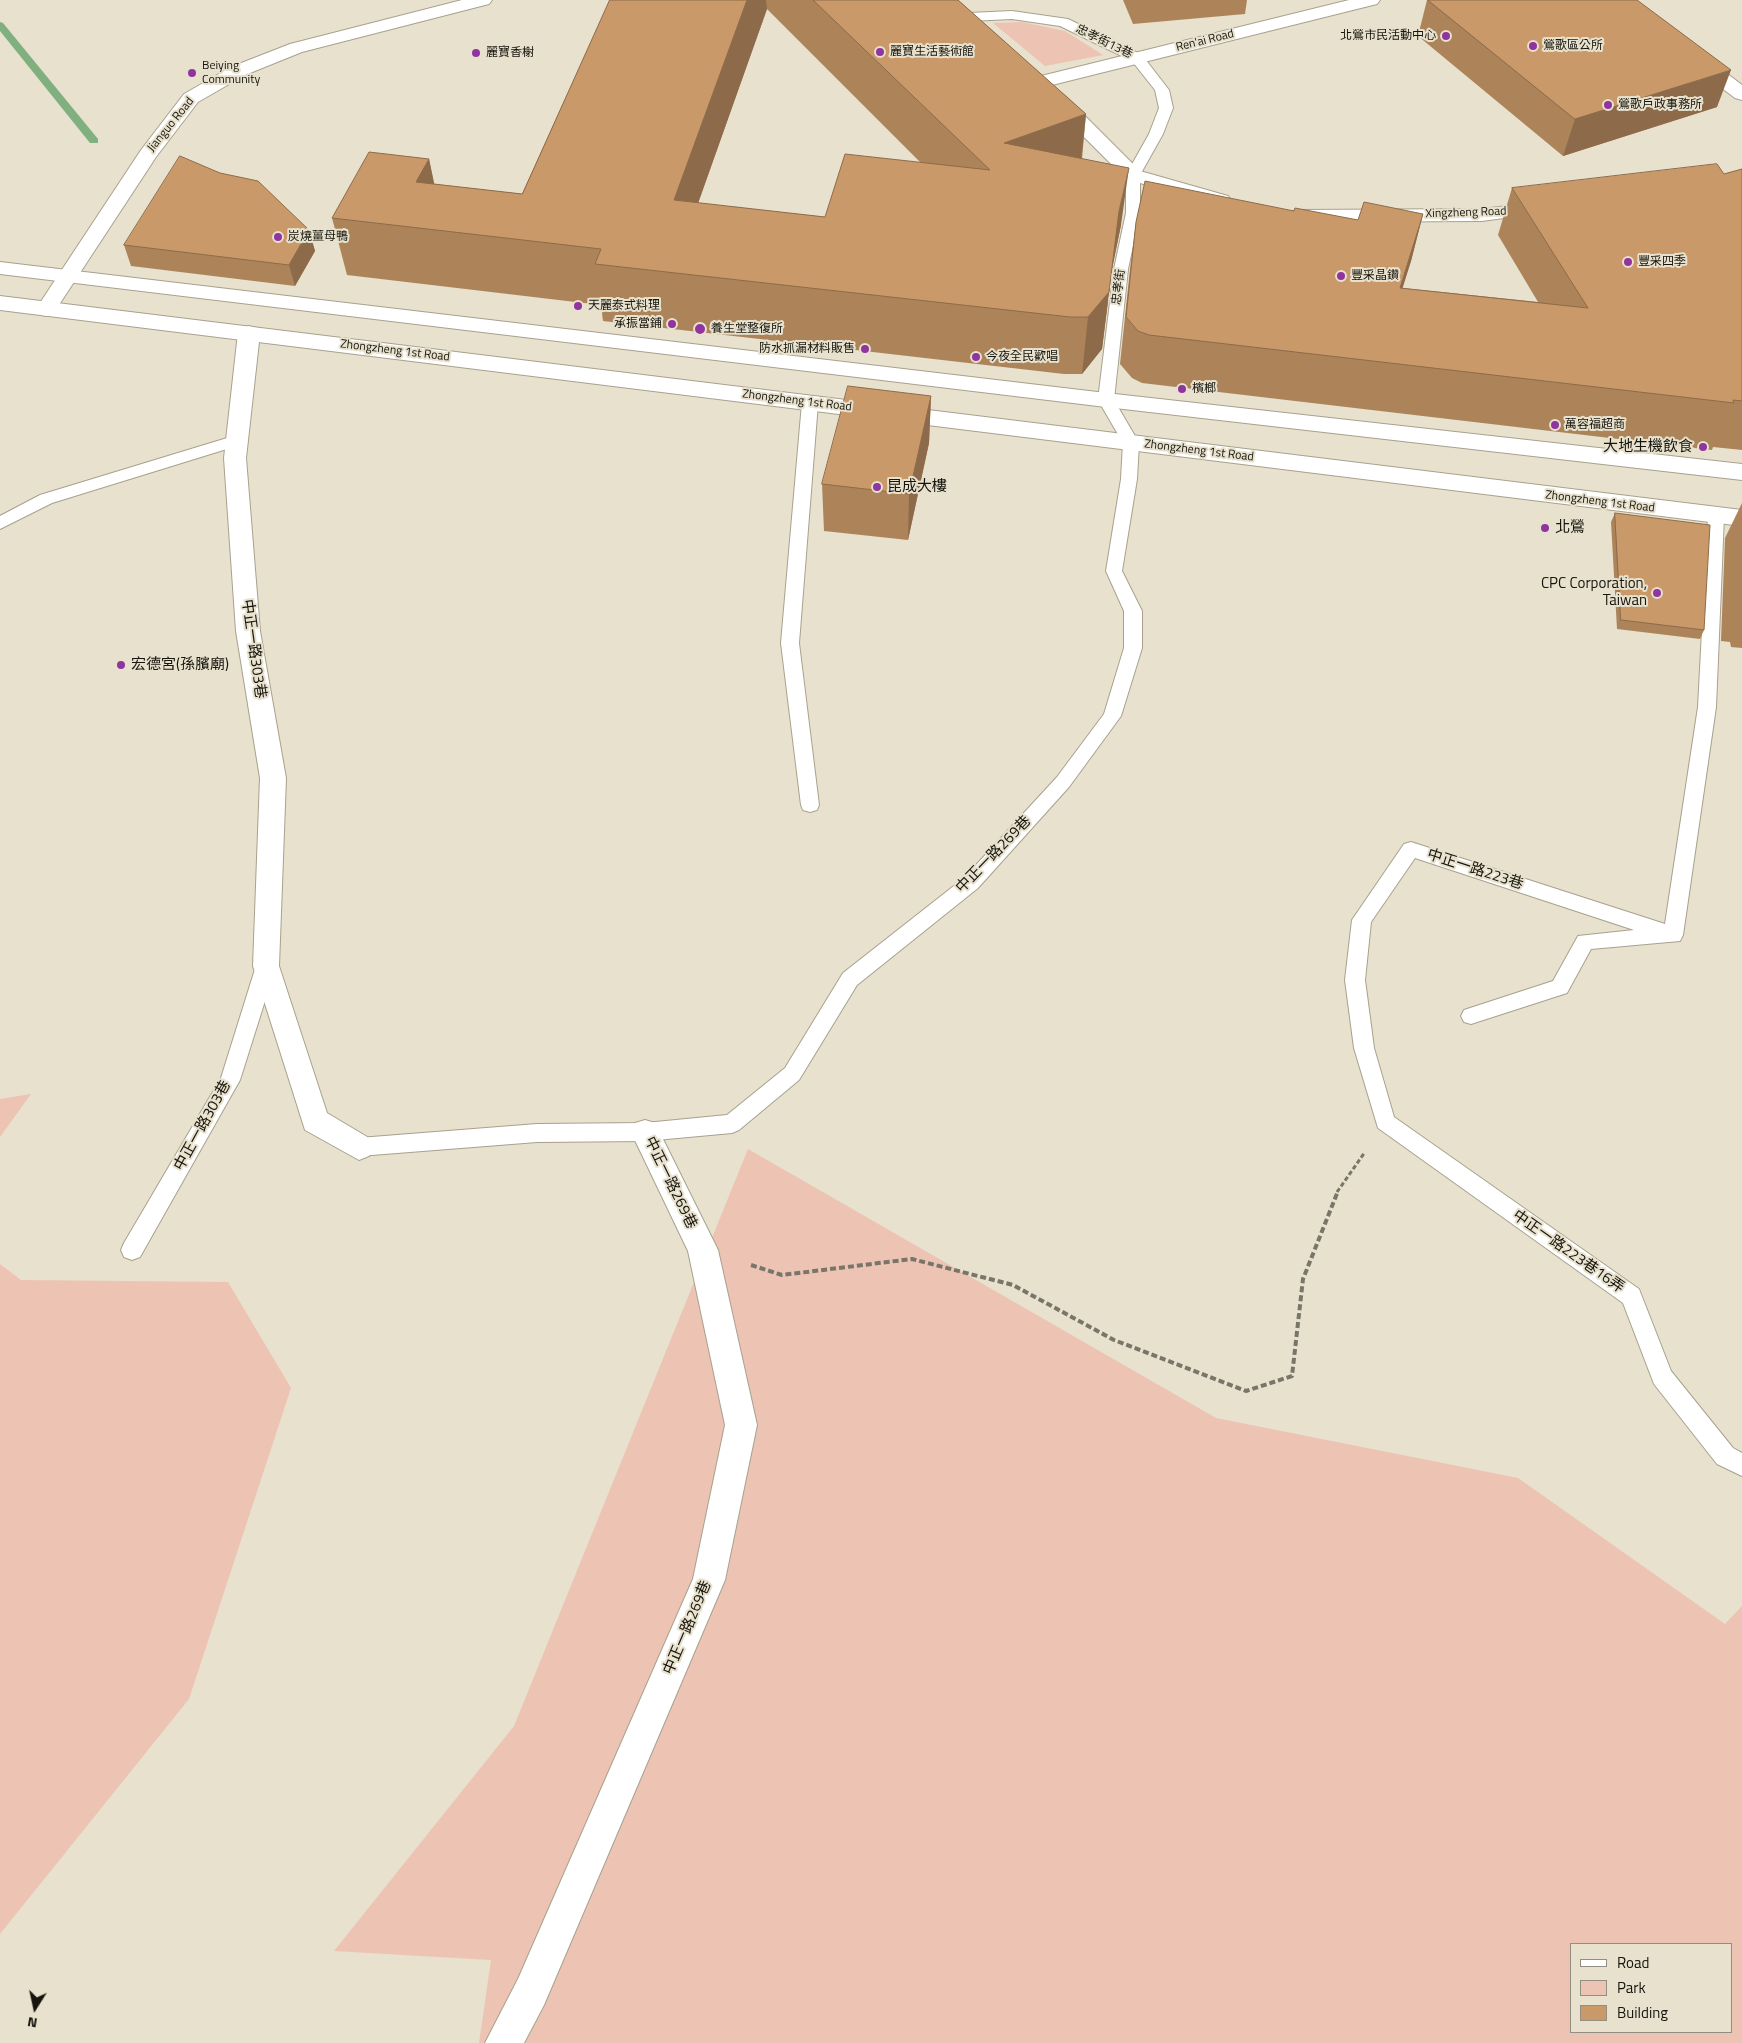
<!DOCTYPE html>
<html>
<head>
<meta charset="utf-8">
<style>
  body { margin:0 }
  #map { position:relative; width:1742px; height:2043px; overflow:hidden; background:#e7e1cd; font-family:"Titillium Web",sans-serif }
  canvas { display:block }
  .legend { position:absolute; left:1570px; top:1943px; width:162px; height:90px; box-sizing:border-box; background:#e7e1cd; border:1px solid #938f80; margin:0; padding:6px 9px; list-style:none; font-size:15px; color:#16140d }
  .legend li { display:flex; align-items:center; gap:10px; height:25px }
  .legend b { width:25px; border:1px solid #938f80 }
  .north { position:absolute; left:10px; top:1983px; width:50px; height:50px; -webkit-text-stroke:4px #e7e1cd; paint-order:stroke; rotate:190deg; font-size:14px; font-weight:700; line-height:20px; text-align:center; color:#16140d }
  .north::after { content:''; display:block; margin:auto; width:18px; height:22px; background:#16140d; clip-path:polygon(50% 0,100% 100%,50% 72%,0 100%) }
</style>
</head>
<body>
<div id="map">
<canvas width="1742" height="2043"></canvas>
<ul class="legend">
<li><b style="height:6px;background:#fff"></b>Road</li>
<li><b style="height:14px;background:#edc3b4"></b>Park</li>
<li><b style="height:14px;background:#c99969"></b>Building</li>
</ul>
<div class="north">N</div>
</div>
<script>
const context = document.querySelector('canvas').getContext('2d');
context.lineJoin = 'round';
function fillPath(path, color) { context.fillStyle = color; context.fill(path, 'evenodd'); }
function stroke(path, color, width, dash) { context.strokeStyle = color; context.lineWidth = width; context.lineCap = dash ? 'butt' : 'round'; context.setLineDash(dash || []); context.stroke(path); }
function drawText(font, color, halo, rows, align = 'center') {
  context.font = font + ' "Titillium Web","Noto Sans TC",sans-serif'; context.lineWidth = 4; context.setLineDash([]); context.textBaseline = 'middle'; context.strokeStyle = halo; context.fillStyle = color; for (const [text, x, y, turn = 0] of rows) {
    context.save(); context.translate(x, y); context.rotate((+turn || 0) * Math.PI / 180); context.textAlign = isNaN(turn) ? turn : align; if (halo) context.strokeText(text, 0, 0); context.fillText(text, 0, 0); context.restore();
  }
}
fillPath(new Path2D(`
  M 1022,22 L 1065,31 L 1103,55 L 1045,66 L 993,23 Z
  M 31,1094 L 0,1137 L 0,1099 Z
  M 748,1149 L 1216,1418 L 1518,1478 L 1725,1624 L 1742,1606 L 1742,2043 L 479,2043 L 491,1960 L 334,1951 L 514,1726 ZM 1571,1944 L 1731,1944 L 1731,2032 L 1571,2032 Z
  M 0,1264 L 21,1280 L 228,1282 L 291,1388 L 189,1699 L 0,1934 Z`), '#edc3b4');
fillPath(new Path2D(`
  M 0,22 L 3,23 L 98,139 L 98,143 L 90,143 L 0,31 Z`), '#80b07f');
const service = new Path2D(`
  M 1012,11 L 1068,19 L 1142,55 L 1169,90 L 1173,108 L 1163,134 L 1140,175 L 1140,213 L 1128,269 L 1114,400 L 1139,443 L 1137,479 L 1122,571 L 1142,611 L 1142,648 L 1121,716 L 1069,787 L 978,888 L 857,985 L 799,1080 L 739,1130 L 732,1133 L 645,1141 L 537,1142 L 359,1156 L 352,1153 L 349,1147 L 352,1141 L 359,1138 L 537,1124 L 645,1123 L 727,1115 L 785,1068 L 843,973 L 964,878 L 1057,777 L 1104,714 L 1124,648 L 1124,611 L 1106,571 L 1121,479 L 1123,443 L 1098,400 L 1114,269 L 1126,213 L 1126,175 L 1149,134 L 1159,108 L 1155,90 L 1132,61 L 1060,26 L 1012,19 L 969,21 L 962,17 L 969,13 Z
  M 810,398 L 816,399 L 818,403 L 799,643 L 819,805 L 817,810 L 810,812 L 803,810 L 801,805 L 781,643 L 802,403 L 804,399 Z
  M 237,435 L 243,436 L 245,440 L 243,444 L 52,503 L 0,529 L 0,516 L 40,495 Z
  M 1716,510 L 1722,512 L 1724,516 L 1716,707 L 1683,935 L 1680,941 L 1591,949 L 1567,993 L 1471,1024 L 1464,1022 L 1461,1016 L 1464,1010 L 1553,981 L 1578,936 L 1634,930 L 1415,858 L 1371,922 L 1365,980 L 1374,1048 L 1394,1117 L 1639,1289 L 1671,1371 L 1733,1448 L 1742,1453 L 1742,1476 L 1717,1464 L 1654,1384 L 1623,1303 L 1378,1128 L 1354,1048 L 1345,980 L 1352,920 L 1404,844 L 1411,842 L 1665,924 L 1698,707 L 1708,516 L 1710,512 Z
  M 266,958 L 273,960 L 276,966 L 240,1080 L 140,1257 L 132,1260 L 124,1257 L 121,1250 L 124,1243 L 221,1078 L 256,966 L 259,960 Z`);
const minor = new Path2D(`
  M 1349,0 L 1380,0 L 1377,4 L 1040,88 L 1033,86 L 1031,82 L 1033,78 Z
  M 1697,54 L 1704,56 L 1742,85 L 1742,100 L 1735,98 L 1690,64 L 1688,60 L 1690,56 Z
  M 1058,94 L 1065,96 L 1140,171 L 1228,196 L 1231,200 L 1228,204 L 1221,206 L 1126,179 L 1051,104 L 1049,100 L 1051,96 Z
  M 1541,202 L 1548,204 L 1551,208 L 1548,212 L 1482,221 L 1297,222 L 1290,220 L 1287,216 L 1290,212 L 1297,210 L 1482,209 Z
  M 249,326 L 256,328 L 260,333 L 246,458 L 260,631 L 286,778 L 279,966 L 327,1113 L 369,1138 L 373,1147 L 369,1156 L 359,1160 L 305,1130 L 253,966 L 260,778 L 236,631 L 224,458 L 238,333 L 242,328 Z
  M 645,1120 L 655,1123 L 718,1250 L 757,1425 L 725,1580 L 544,2005 L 524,2043 L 485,2043 L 518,1979 L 693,1579 L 725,1425 L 688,1251 L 631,1132 L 635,1123 Z`);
const tertiary = new Path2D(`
  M 462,0 L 492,0 L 489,4 L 302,52 L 245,75 L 198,102 L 156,157 L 53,314 L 46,316 L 39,314 L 36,309 L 141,150 L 184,94 L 231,67 L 290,44 Z`);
const secondary = new Path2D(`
  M 0,262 L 1106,393 L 1742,464 L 1742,480 L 1106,407 L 0,274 Z
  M 0,296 L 1742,510 L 1742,526 L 0,310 Z`);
stroke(service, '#a7a18e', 2);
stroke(minor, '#a7a18e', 2);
stroke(tertiary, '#a7a18e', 2);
stroke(secondary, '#a7a18e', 2);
stroke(new Path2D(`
  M 1337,1192 L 1365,1152`), '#797568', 3, [4.5, 2.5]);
stroke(new Path2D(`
  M 751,1265 L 782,1275 L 912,1259 L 1013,1285 L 1114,1340 L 1246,1391 L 1292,1376 L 1303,1279 L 1338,1191`), '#797568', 4, [6, 3]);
fillPath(service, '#fff');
fillPath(minor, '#fff');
fillPath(tertiary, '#fff');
fillPath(secondary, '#fff');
fillPath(new Path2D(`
  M 610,0 L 958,0 L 1086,114 L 1082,159 L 1121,225 L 1112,269 L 1102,349 L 1082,374 L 1064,374 L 603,321 L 601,305 L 347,275 L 332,218 L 429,159 L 434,184 L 522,194 ZM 767,9 L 921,163 L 825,217 L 698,203 Z
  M 1123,0 L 1247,0 L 1245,14 L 1133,24 Z
  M 1427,0 L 1637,0 L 1717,107 L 1563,156 L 1418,36 Z
  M 1742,169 L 1742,450 L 1713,447 L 1712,450 L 1142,383 L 1132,378 L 1120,364 L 1130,269 L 1136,222 L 1294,211 L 1358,220 L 1423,214 L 1411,261 L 1402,288 L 1538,302 L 1498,235 L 1512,188 L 1724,174 Z
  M 309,230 L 315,251 L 295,286 L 131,266 L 124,245 Z
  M 931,396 L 929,443 L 908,540 L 824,531 L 822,484 Z
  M 1742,503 L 1742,648 L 1731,647 L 1730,642 L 1721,641 L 1725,538 Z
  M 1615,513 L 1704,630 L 1700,639 L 1617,629 L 1611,522 Z`), '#ad845a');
fillPath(new Path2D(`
  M 747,0 L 766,0 L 767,9 L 679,257 L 674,200 Z
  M 1731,70 L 1717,107 L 1563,156 L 1575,119 Z
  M 1086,114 L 1080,172 L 1004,143 Z
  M 429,159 L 441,216 L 416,182 Z
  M 1129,168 L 1121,225 L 1112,269 L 1102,349 L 1082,374 L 1088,317 L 1119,211 Z
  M 1423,214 L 1411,261 L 1388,335 L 1400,288 Z
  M 309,230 L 315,251 L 295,286 L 289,265 Z
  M 931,396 L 929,443 L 908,540 L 909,494 Z`), '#8d6b4a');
const building = new Path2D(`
  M 610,0 L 747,0 L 674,200 L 825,217 L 845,154 L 990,170 L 813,0 L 958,0 L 1086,114 L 1004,143 L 1129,168 L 1119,211 L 1109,292 L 1088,317 L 1070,317 L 595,264 L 601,249 L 332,218 L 369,152 L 429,159 L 416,182 L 522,194 Z
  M 1428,0 L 1637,0 L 1731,70 L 1575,119 Z
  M 180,156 L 220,173 L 258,181 L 309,230 L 289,265 L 124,245 Z
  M 1717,164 L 1724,174 L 1742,169 L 1742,401 L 1733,400 L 1734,403 L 1149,335 L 1138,331 L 1126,317 L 1136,222 L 1145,181 L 1294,211 L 1295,208 L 1358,220 L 1364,202 L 1423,214 L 1400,288 L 1588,308 L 1512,188 Z
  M 848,386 L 931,396 L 909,494 L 822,484 Z
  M 1615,513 L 1710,525 L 1704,630 L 1621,620 Z`);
fillPath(building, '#c99969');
stroke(building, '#8d6b4a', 1);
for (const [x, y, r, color] of [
  [1446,36,5,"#90359f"],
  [1533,46,5,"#90359f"],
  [880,52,5,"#90359f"],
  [476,53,5,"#90359f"],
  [192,73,5,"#90359f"],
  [1608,105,5,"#90359f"],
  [278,237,5,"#90359f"],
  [1628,262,5,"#90359f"],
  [1341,276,5,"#90359f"],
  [578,306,5,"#90359f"],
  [672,324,5,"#90359f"],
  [700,329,6,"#90359f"],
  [865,349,5,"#90359f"],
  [976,357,5,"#90359f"],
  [1182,389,5,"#90359f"],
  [1555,425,5,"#90359f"],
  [1703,447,5,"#90359f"],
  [877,487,5,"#90359f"],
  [1545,528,5,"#90359f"],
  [1657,593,5,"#90359f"],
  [121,665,5,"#90359f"]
]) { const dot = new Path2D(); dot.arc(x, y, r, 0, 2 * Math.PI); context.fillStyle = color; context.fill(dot); stroke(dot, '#e7e1cd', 2); }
drawText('12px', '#16140d', '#e7e1cd', [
  ["北鶯市民活動中心",1436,36,"right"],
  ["鶯歌區公所",1543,46],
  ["麗寶生活藝術館",890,52],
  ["麗寶香榭",486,53],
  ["Beiying",202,66],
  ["Community",202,80],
  ["鶯歌戶政事務所",1618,105],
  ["炭燒薑母鴨",288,237],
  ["豐采四季",1638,262],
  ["豐采晶鑽",1351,276],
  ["天麗泰式料理",588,306],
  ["承振當鋪",662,324,"right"],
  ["養生堂整復所",711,329],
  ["防水抓漏材料販售",855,349,"right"],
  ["今夜全民歡唱",986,357],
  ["檳榔",1192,389],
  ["萬容福超商",1565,425]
], 'left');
drawText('12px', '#16140d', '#e7e1cd', [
  ["Ren'ai Road",1205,41,-14],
  ["忠孝街13巷",1104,42,26],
  ["Jianguo Road",171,125,-51],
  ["Xingzheng Road",1466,213,-2],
  ["忠孝街",1119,287,-83],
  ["Zhongzheng 1st Road",395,351,7],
  ["Zhongzheng 1st Road",797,401,7],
  ["Zhongzheng 1st Road",1199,451,7],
  ["Zhongzheng 1st Road",1600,502,7]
]);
drawText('15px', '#16140d', '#e7e1cd', [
  ["大地生機飲食",1693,447,"right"],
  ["昆成大樓",887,487],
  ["北鶯",1555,528],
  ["CPC Corporation,",1647,584,"right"],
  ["Taiwan",1647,601,"right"],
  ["宏德宮(孫臏廟)",131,665]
], 'left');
drawText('15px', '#16140d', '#e7e1cd', [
  ["中正一路303巷",253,649,82],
  ["中正一路269巷",994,855,-46],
  ["中正一路223巷",1475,870,18],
  ["中正一路303巷",203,1126,-61],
  ["中正一路269巷",670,1183,64],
  ["中正一路223巷16弄",1568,1252,35],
  ["中正一路269巷",688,1628,-67]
]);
</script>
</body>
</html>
